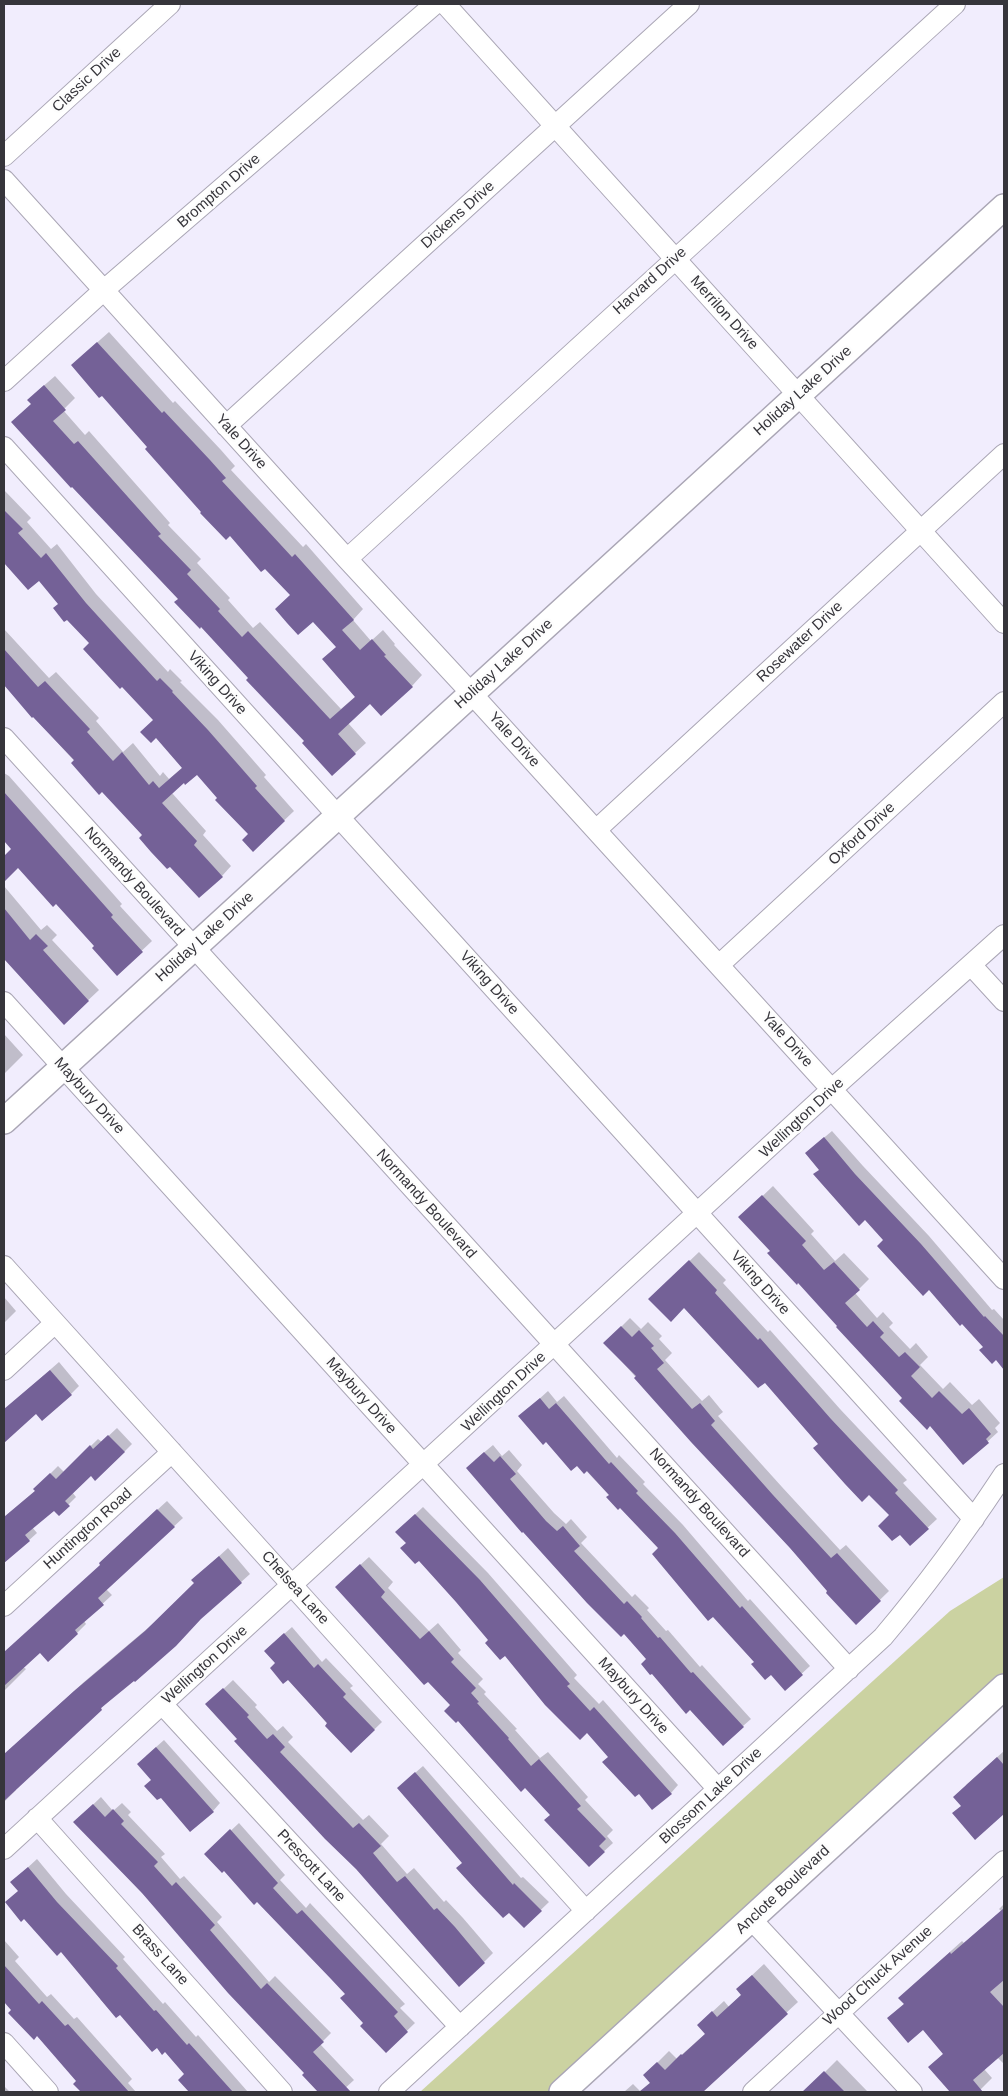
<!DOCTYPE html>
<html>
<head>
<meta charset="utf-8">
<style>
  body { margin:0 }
  #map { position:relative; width:1008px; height:2096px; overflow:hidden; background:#f1edfd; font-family:Arial,sans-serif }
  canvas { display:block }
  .frame { position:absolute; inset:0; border:5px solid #36353b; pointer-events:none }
</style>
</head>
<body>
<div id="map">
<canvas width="1008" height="2096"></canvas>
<div class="frame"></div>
</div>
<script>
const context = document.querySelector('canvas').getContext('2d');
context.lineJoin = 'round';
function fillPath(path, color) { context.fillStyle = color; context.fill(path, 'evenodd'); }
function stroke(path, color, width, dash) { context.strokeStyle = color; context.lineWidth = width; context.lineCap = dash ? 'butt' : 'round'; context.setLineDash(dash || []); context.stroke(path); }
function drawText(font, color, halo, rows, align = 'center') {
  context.font = font + ' Arial,sans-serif'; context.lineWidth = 5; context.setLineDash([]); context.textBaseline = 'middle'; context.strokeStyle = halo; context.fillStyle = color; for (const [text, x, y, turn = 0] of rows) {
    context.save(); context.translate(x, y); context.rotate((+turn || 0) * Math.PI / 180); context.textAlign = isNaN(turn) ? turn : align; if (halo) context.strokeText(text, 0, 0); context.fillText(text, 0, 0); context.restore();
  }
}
fillPath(new Path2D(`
  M 1004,1577 L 1004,1676 L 549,2092 L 420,2092 L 950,1611 Z`), '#cbd2a1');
fillPath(new Path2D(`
  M 109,332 L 173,403 L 175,401 L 221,450 L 235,466 L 231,470 L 303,547 L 306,544 L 363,609 L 353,620 L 371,641 L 383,630 L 395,644 L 394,645 L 422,675 L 412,686 L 370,703 L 348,723 L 366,743 L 355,753 L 306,741 L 179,599 L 32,403 L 40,389 L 55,376 L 75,398 L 63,410 L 85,435 L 89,431 L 170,523 L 168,525 L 201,559 L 197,563 L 230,598 L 228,600 L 253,628 L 260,622 L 341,709 L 356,696 L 337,646 L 291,594 L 230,534 L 203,512 L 149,447 L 83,355 Z
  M 4,490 L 31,518 L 27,522 L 51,549 L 57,544 L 96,594 L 168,672 L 170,669 L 182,681 L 180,682 L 218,720 L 266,775 L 264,777 L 294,811 L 253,850 L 249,834 L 197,773 L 184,782 L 172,793 L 206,831 L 203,835 L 231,866 L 222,876 L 143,835 L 4,685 L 4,629 L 49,678 L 56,672 L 99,718 L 96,721 L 123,752 L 133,743 L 160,776 L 163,772 L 169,779 L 183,767 L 155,720 L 60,603 L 39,579 L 19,568 L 4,553 Z
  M 4,773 L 9,776 L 122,904 L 120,906 L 152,941 L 117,974 L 96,946 L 56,902 L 18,867 L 4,881 L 4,857 L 13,849 L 4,839 Z
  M 4,886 L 41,930 L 47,925 L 57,935 L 52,940 L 99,990 L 64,1023 L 4,951 Z
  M 4,1034 L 23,1055 L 4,1074 Z
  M 832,1131 L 863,1166 L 929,1236 L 992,1310 L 994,1309 L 1004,1320 L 1004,1368 L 820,1169 L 814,1146 Z
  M 773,1186 L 814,1231 L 811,1234 L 835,1261 L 844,1253 L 869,1279 L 855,1293 L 877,1318 L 883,1312 L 893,1323 L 889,1327 L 910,1349 L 916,1343 L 928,1357 L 920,1365 L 943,1389 L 950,1382 L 972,1405 L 979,1399 L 1000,1423 L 995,1428 L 998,1432 L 964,1463 L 930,1424 L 904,1398 L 771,1251 L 750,1208 Z
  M 699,1252 L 726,1280 L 723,1283 L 768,1332 L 770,1330 L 840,1409 L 907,1480 L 903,1483 L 937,1519 L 910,1544 L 890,1515 L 819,1444 L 765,1381 L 684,1307 L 659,1290 Z
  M 4,1297 L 16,1311 L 4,1323 Z
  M 630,1318 L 641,1329 L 648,1322 L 662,1336 L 659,1339 L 672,1353 L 665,1360 L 702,1401 L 709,1395 L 723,1412 L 718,1416 L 782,1487 L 840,1550 L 846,1545 L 889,1591 L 856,1623 L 829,1591 L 605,1343 Z
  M 59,1362 L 79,1386 L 71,1394 L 36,1412 L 4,1442 L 4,1410 Z
  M 548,1391 L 557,1402 L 564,1396 L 617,1458 L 619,1455 L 645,1482 L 643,1484 L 683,1525 L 748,1601 L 750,1599 L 810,1666 L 785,1689 L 771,1673 L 756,1662 L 713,1615 L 659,1548 L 528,1409 Z
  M 117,1428 L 132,1444 L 124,1452 L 91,1475 L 72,1492 L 76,1497 L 59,1514 L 54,1509 L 32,1527 L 37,1533 L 4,1563 L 4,1517 L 36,1490 L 35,1489 L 58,1466 L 64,1472 L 98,1439 L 102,1442 Z
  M 493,1445 L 502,1456 L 509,1450 L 522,1465 L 517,1471 L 554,1513 L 566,1524 L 571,1519 L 587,1537 L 581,1543 L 632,1597 L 635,1594 L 649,1608 L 647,1610 L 666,1631 L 668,1630 L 700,1667 L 702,1665 L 751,1719 L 743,1726 L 647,1659 L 475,1460 Z
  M 167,1501 L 183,1518 L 106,1589 L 112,1595 L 84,1621 L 86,1624 L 77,1633 L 48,1660 L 40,1651 L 23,1667 L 26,1669 L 4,1691 L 4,1654 L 102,1564 L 109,1554 Z
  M 423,1507 L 488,1573 L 577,1675 L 574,1678 L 599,1704 L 603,1700 L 678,1785 L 671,1793 L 609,1756 L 587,1731 L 490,1640 L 407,1543 L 405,1524 Z
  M 228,1548 L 250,1574 L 110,1700 L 15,1788 L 16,1790 L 4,1802 L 4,1755 L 84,1682 L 155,1622 L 195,1583 L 193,1580 Z
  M 369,1557 L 393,1582 L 388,1588 L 429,1631 L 438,1623 L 461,1650 L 458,1653 L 483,1679 L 478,1684 L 486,1692 L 484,1694 L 517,1729 L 515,1730 L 540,1758 L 548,1752 L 588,1797 L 585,1800 L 613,1830 L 607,1836 L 613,1843 L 589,1865 L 551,1815 L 346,1578 Z
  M 292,1627 L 322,1662 L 326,1658 L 353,1686 L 350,1688 L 382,1722 L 351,1752 L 276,1663 L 274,1643 Z
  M 233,1680 L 257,1705 L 255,1707 L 277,1731 L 283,1726 L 293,1737 L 288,1742 L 363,1820 L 369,1815 L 389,1836 L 381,1844 L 407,1874 L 414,1868 L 444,1902 L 446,1900 L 463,1918 L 493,1953 L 484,1962 L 357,1868 L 238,1739 L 216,1696 Z
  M 164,1740 L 220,1803 L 213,1811 L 153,1780 L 146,1756 Z
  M 1004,1751 L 1004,1812 L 975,1838 L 962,1806 L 966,1785 Z
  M 423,1766 L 521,1878 L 523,1877 L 549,1902 L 524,1926 L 463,1863 L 407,1780 Z
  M 101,1797 L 113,1811 L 122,1803 L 131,1812 L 128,1815 L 165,1854 L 161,1857 L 180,1879 L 184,1876 L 222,1917 L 217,1922 L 269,1982 L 275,1976 L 331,2033 L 320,2044 L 354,2080 L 341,2092 L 320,2092 L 304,2075 L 306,2073 L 142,1893 L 75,1822 Z
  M 239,1823 L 285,1875 L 280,1880 L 306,1908 L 310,1903 L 405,2004 L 400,2008 L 415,2023 L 386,2051 L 346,1994 L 257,1900 L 206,1854 Z
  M 37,1859 L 66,1894 L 125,1957 L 123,1959 L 163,2004 L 165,2002 L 196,2037 L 198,2035 L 248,2092 L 191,2092 L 180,2080 L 185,2074 L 165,2051 L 120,2013 L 116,2017 L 100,1999 L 101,1997 L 12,1882 Z
  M 1004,1904 L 1004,2064 L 997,2057 L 984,2069 L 992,2078 L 978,2092 L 951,2092 L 930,2067 L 944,2053 L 923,2029 L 888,2018 L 905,2003 L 912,1986 L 962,1941 L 964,1943 L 1001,1911 L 999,1909 Z
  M 4,1940 L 19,1957 L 15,1961 L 47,1997 L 51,1994 L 74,2019 L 77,2017 L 132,2079 L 128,2083 L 136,2092 L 83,2092 L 75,2084 L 78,2081 L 38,2034 L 4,2000 Z
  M 764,1964 L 798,2002 L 700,2092 L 624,2092 L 633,2084 L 640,2091 L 651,2082 L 645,2075 L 669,2051 L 677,2059 L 706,2033 L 710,2014 L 724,2001 L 729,2007 L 742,1994 L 749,1978 Z
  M 837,2060 L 868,2092 L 805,2092 Z
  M 4,2086 L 10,2092 L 4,2092 Z`), '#0003');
fillPath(new Path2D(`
  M 97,342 L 162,413 L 164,411 L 210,460 L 226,478 L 222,481 L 292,557 L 295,554 L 354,620 L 342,630 L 360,650 L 372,639 L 386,655 L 384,656 L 413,687 L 381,716 L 370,704 L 338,734 L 356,754 L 332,776 L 302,743 L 304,741 L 246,680 L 248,678 L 201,627 L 200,629 L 174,602 L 178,599 L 72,487 L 71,488 L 11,422 L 31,404 L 27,400 L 44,385 L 66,410 L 53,421 L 74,444 L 78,441 L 161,534 L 158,536 L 191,570 L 187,574 L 220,609 L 218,611 L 242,637 L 248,631 L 330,719 L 355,697 L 322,659 L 336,647 L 313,622 L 298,635 L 287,623 L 275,609 L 290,595 L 265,569 L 261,572 L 230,536 L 226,540 L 200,513 L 201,512 L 145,449 L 147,447 L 102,396 L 99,398 L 71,365 Z
  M 4,510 L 23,529 L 18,533 L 41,558 L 46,553 L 86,603 L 157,681 L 160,678 L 173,691 L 172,692 L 208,730 L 257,786 L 255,788 L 285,821 L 253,852 L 242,840 L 248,834 L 215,800 L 217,798 L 197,775 L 185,785 L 184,783 L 162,803 L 197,841 L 194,845 L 223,877 L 199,898 L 170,867 L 167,869 L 151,852 L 139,838 L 142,835 L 102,792 L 99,795 L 71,763 L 74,760 L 33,717 L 32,718 L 4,685 L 4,649 L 38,687 L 45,681 L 90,729 L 87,732 L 113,761 L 122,752 L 149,785 L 153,781 L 159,788 L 182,768 L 156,738 L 151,743 L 140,732 L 153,720 L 122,687 L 120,689 L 83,649 L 89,643 L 67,620 L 64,622 L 53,608 L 58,604 L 39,581 L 28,590 L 4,563 Z
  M 4,792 L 113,915 L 111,917 L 143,952 L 117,976 L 92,948 L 94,946 L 56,904 L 53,907 L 18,868 L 4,882 L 4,856 L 11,849 L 4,841 Z
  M 4,908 L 30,940 L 36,934 L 48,946 L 43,950 L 89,1001 L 64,1025 L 4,959 Z
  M 824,1137 L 855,1174 L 921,1244 L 984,1317 L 985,1316 L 1004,1336 L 1004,1370 L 996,1360 L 992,1364 L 979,1350 L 983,1347 L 962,1324 L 960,1326 L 929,1290 L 923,1296 L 877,1246 L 883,1240 L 865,1220 L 859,1226 L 813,1174 L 819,1170 L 805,1153 Z
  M 762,1195 L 806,1241 L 802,1245 L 824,1270 L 834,1262 L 860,1290 L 845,1303 L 867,1327 L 873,1321 L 884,1333 L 880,1337 L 899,1357 L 905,1352 L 920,1367 L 911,1376 L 932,1398 L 939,1391 L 962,1414 L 969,1408 L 991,1434 L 986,1439 L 989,1443 L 963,1465 L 930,1426 L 927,1430 L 899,1401 L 902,1398 L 836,1327 L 837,1326 L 798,1283 L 797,1285 L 767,1253 L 770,1251 L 738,1217 Z
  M 689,1260 L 717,1290 L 715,1293 L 758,1340 L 760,1338 L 831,1419 L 898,1490 L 895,1493 L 929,1529 L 910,1546 L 900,1535 L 892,1541 L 878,1526 L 889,1515 L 869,1495 L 862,1502 L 845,1484 L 813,1448 L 818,1444 L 765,1383 L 758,1388 L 684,1308 L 671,1322 L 648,1299 Z
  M 621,1326 L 632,1337 L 639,1330 L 654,1346 L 651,1348 L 664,1363 L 657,1369 L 692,1409 L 700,1403 L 715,1421 L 711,1425 L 773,1495 L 831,1558 L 837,1553 L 881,1601 L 856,1625 L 826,1593 L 827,1591 L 790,1548 L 691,1442 L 634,1378 L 636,1376 L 603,1343 Z
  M 50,1370 L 72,1395 L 42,1421 L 36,1414 L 4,1443 L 4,1409 Z
  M 540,1398 L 549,1409 L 556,1403 L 609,1464 L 611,1462 L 638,1491 L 636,1493 L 675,1533 L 740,1608 L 742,1606 L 803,1675 L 785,1691 L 771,1675 L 765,1680 L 751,1664 L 754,1662 L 713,1617 L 708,1621 L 652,1554 L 658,1548 L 620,1508 L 618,1510 L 606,1497 L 609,1495 L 587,1471 L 584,1474 L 577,1466 L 571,1471 L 546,1442 L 543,1445 L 518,1416 Z
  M 108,1435 L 125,1452 L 95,1481 L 91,1476 L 65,1501 L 70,1506 L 59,1516 L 54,1511 L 25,1535 L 30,1541 L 4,1563 L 4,1517 L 35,1491 L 33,1489 L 50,1473 L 56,1479 L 90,1445 L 93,1449 Z
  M 484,1452 L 494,1462 L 500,1456 L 516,1474 L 510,1479 L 546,1521 L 557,1531 L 563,1526 L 580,1546 L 574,1551 L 624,1604 L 627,1601 L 642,1617 L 641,1618 L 658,1638 L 660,1637 L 691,1673 L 693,1672 L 744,1727 L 723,1746 L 690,1710 L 686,1714 L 652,1674 L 650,1675 L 641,1664 L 646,1659 L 624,1634 L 621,1637 L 587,1603 L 523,1532 L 522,1533 L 466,1468 Z
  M 157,1509 L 175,1527 L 98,1598 L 104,1605 L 75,1630 L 78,1634 L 48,1662 L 40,1653 L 4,1686 L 4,1652 L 100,1565 L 99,1563 Z
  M 415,1514 L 480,1580 L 570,1684 L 567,1686 L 590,1711 L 594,1707 L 672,1794 L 652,1810 L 639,1794 L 635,1797 L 602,1762 L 608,1757 L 587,1733 L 580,1740 L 545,1705 L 505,1656 L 500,1660 L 485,1643 L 488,1640 L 456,1602 L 419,1561 L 415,1564 L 400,1548 L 406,1543 L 395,1532 Z
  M 219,1556 L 242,1583 L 201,1619 L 176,1646 L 135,1682 L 134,1681 L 101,1708 L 102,1710 L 4,1801 L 4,1754 L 74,1691 L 145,1631 L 194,1583 L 191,1580 Z
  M 360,1564 L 385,1592 L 381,1597 L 420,1639 L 429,1631 L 454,1659 L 451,1662 L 476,1688 L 471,1693 L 479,1702 L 477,1703 L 509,1738 L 508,1739 L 531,1766 L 539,1759 L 581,1806 L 577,1809 L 606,1839 L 599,1846 L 605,1852 L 589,1867 L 544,1820 L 550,1815 L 525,1788 L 521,1792 L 458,1721 L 456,1723 L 444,1711 L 450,1705 L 428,1682 L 424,1685 L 335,1587 Z
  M 284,1633 L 314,1668 L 318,1664 L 346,1694 L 343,1697 L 375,1730 L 351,1753 L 325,1726 L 327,1723 L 288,1680 L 283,1684 L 270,1668 L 275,1663 L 264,1651 Z
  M 223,1688 L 249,1715 L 247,1717 L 267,1739 L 273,1734 L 285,1747 L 280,1752 L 353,1828 L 359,1823 L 381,1846 L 373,1853 L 397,1882 L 405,1876 L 434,1910 L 437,1908 L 455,1927 L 485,1963 L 459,1987 L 356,1869 L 325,1839 L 234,1741 L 237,1739 L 205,1704 Z
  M 156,1747 L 214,1812 L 190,1832 L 161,1798 L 157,1800 L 144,1786 L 151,1780 L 137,1764 Z
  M 997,1757 L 1004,1765 L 1004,1814 L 975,1840 L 952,1813 L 961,1806 L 953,1797 Z
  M 415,1772 L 513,1885 L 514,1883 L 542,1911 L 524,1928 L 509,1913 L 503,1918 L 478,1892 L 456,1868 L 462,1863 L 397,1788 Z
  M 93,1804 L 105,1817 L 113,1809 L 124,1821 L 121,1824 L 158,1862 L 154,1866 L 172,1886 L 176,1882 L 215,1925 L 210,1930 L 261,1989 L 267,1983 L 324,2042 L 313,2052 L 351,2092 L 318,2092 L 302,2075 L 304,2073 L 228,1993 L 142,1893 L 73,1822 Z
  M 230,1829 L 278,1883 L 273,1888 L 297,1914 L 302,1910 L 398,2012 L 394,2016 L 408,2032 L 386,2053 L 360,2026 L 363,2023 L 340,1998 L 345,1994 L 331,1979 L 257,1902 L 254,1905 L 224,1871 L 222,1873 L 204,1854 Z
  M 28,1867 L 57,1902 L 118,1966 L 116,1968 L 154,2011 L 156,2010 L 187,2045 L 189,2043 L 233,2092 L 189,2092 L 178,2080 L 184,2074 L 165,2052 L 162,2055 L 157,2048 L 152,2052 L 120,2015 L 116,2018 L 61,1952 L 57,1956 L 24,1919 L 21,1922 L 5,1902 L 18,1891 L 10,1882 Z
  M 1004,1908 L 1004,1980 L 990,1992 L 1004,2007 L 1004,2053 L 973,2080 L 983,2092 L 950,2092 L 928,2067 L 943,2054 L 923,2030 L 908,2043 L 887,2018 L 904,2004 L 898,1998 L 950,1952 L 951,1954 Z
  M 4,1965 L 39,2004 L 42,2001 L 65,2026 L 68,2024 L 129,2092 L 81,2092 L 73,2084 L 76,2081 L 37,2036 L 34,2040 L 8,2013 L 11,2010 L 4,2002 Z
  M 752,1975 L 788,2014 L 703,2092 L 639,2092 L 650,2083 L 643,2075 L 657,2062 L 665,2070 L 681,2054 L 682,2055 L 705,2034 L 697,2025 L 712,2011 L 717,2017 L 741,1995 L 736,1989 Z
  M 824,2071 L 845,2092 L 802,2092 Z`), '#746197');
const minor = new Path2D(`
  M 445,4 L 1004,623
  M 4,156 L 170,4
  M 4,180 L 347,559 L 472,694 L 1004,1279
  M 4,381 L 104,290 L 435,4
  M 226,426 L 689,4
  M 4,447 L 974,1519
  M 347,559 L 955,4
  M 4,738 L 849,1669
  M 596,830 L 1004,454
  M 719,965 L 1004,702
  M 971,965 L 1004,1001
  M 4,1002 L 718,1789
  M 4,1266 L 586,1911
  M 4,1370 L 55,1323
  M 4,1606 L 172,1452
  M 162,1704 L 460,2027
  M 37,1818 L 282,2092
  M 4,1849 L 832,1089 L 1004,935
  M 751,1919 L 912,2092
  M 4,2043 L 48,2092
  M 389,2092 L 883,1637 C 927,1585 967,1530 1004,1474
  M 753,2092 L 1004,1861`);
const tertiary = new Path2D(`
  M 4,1121 L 1004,207
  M 562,2092 L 1004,1687`);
stroke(minor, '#aaa6b5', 22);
stroke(tertiary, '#aaa6b5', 28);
stroke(minor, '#fff', 20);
stroke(tertiary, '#fff', 25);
drawText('15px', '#36353b', '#fdfdfd', [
  ["Classic Drive",87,80,-43],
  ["Brompton Drive",219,191,-41],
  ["Dickens Drive",458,215,-42],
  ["Harvard Drive",650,281,-42],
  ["Merrilon Drive",724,313,48],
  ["Holiday Lake Drive",803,391,-42],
  ["Yale Drive",241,442,48],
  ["Rosewater Drive",800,642,-43],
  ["Holiday Lake Drive",504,664,-42],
  ["Viking Drive",217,683,48],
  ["Yale Drive",514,740,48],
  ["Oxford Drive",862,834,-43],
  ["Normandy Boulevard",134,882,48],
  ["Holiday Lake Drive",205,937,-42],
  ["Viking Drive",489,983,48],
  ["Yale Drive",787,1040,48],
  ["Maybury Drive",89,1096,48],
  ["Wellington Drive",802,1118,-43],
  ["Normandy Boulevard",426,1204,48],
  ["Viking Drive",760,1283,48],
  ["Wellington Drive",504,1392,-43],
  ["Maybury Drive",361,1396,48],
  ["Normandy Boulevard",699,1503,48],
  ["Huntington Road",88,1529,-42],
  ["Chelsea Lane",295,1588,48],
  ["Wellington Drive",205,1665,-42],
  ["Maybury Drive",633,1696,48],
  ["Blossom Lake Drive",711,1796,-43],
  ["Prescott Lane",311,1866,47],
  ["Anclote Boulevard",783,1890,-43],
  ["Brass Lane",160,1955,48],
  ["Wood Chuck Avenue",878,1976,-42]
]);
</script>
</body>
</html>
